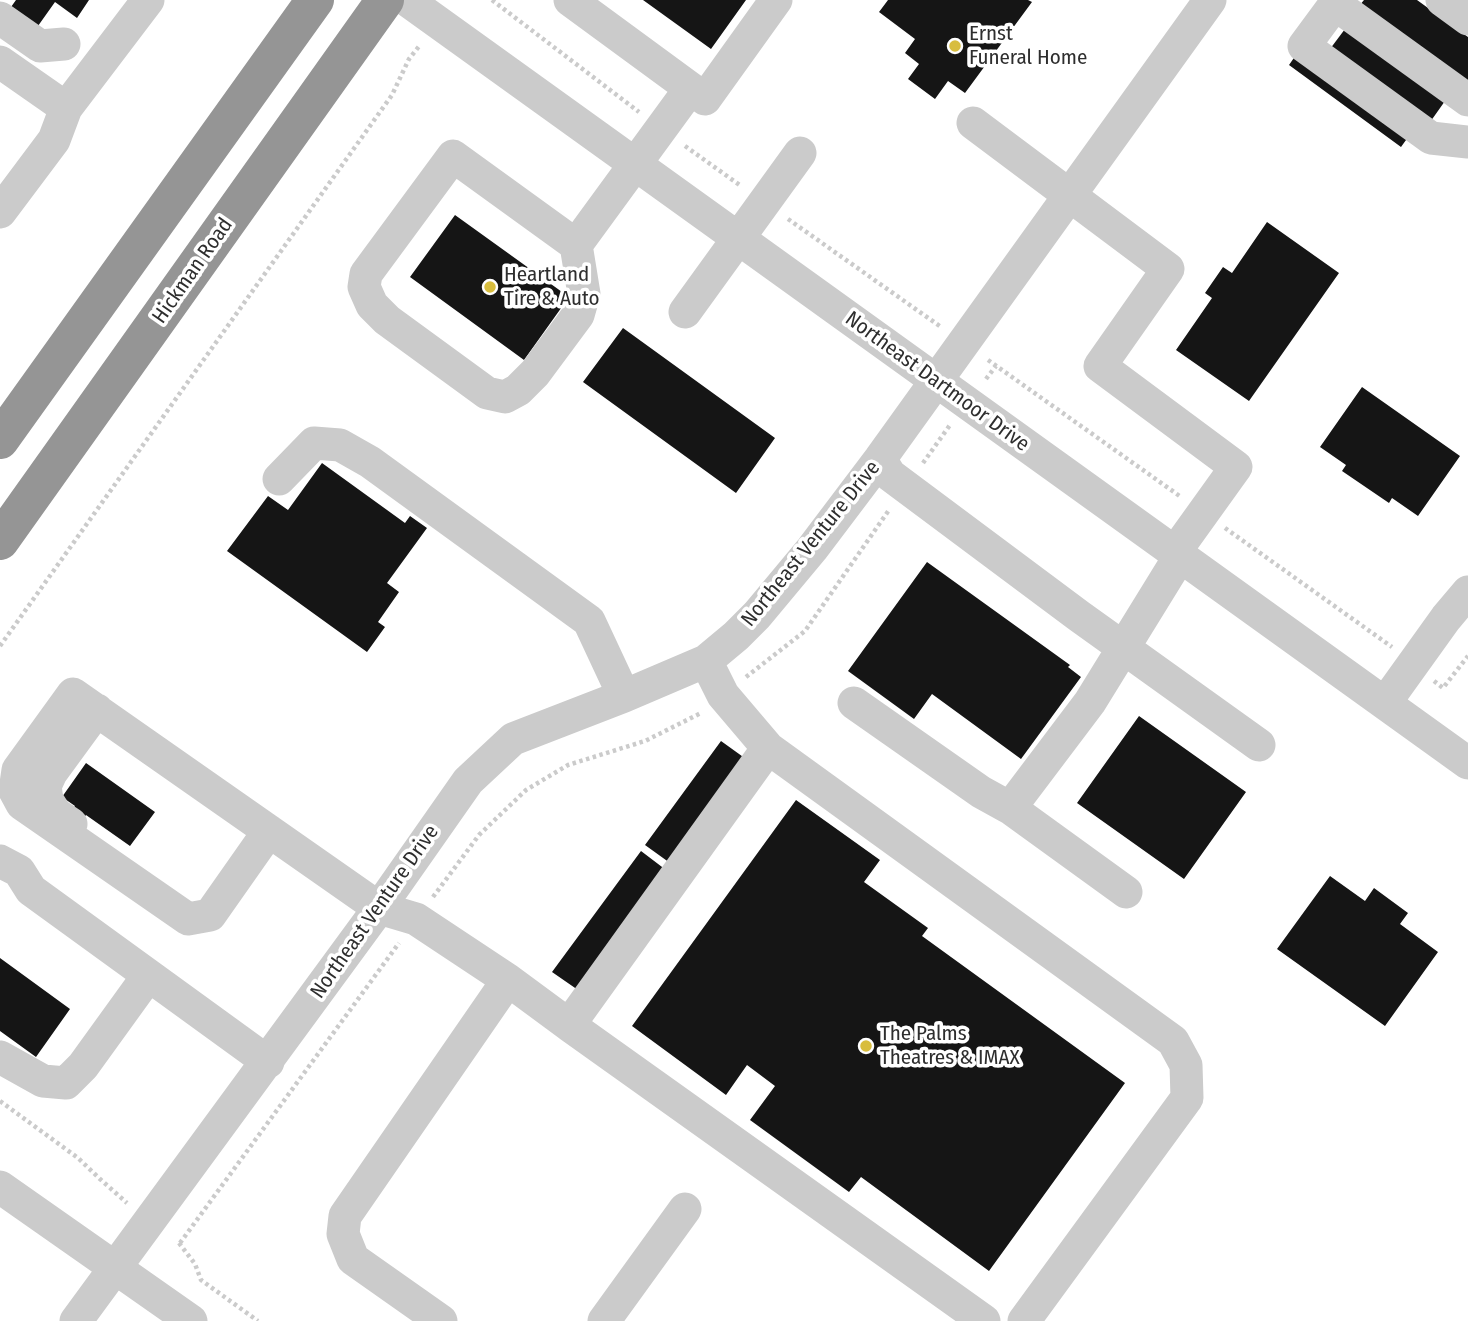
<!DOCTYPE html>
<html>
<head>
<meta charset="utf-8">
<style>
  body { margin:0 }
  canvas { display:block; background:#fff }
</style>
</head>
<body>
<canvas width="1468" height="1321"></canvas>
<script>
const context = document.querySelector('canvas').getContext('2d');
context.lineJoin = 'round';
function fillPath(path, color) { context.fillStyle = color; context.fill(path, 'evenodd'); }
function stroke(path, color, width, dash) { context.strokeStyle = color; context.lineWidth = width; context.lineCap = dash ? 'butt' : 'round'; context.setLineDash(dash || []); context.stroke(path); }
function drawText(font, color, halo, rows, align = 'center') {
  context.font = font + ' "Fira Sans Condensed",sans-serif'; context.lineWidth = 7; context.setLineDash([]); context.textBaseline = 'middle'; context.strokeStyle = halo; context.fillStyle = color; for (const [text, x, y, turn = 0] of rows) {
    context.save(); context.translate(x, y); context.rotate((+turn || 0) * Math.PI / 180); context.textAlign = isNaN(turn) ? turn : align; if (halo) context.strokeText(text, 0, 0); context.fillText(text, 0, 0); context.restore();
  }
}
fillPath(new Path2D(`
  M 16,0 L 89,0 L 77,18 L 55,2 L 33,33 L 6,14 Z
  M 643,0 L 746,0 L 711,49 Z
  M 888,0 L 1028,0 L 1032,2 L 965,93 L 948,81 L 935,99 L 908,79 L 919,64 L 905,53 L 915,39 L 879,12 Z
  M 1364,0 L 1417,0 L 1468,37 L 1468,83 L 1359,6 Z
  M 1345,29 L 1445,101 L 1428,125 L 1327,53 Z
  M 1298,52 L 1411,133 L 1401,147 L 1289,65 Z
  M 455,215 L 569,297 L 524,360 L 410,277 Z
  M 1267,222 L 1339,273 L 1249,401 L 1176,350 L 1212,298 L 1205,293 L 1223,267 L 1232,273 Z
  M 623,328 L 775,438 L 736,493 L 583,382 Z
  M 1362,387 L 1460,456 L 1418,516 L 1392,498 L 1389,503 L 1342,471 L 1346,465 L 1320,447 Z
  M 322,463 L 405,523 L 410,516 L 427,528 L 387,583 L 399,592 L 378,622 L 385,627 L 367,652 L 227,551 L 268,496 L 288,510 Z
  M 927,562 L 1070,665 L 1068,667 L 1081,677 L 1021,759 L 932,694 L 914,719 L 848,671 Z
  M 1139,716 L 1246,792 L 1184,879 L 1077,803 Z
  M 721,741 L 746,759 L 670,863 L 645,845 Z
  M 86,763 L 155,812 L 130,846 L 86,815 L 81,821 L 70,813 L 75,806 L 62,797 Z
  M 796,800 L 880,860 L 864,882 L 928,928 L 922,936 L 1125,1083 L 989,1271 L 861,1177 L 849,1192 L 750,1120 L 775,1086 L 747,1065 L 726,1095 L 632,1026 Z
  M 641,851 L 666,870 L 578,990 L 552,972 Z
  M 1330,876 L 1365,901 L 1374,888 L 1408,913 L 1400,924 L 1438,952 L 1385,1026 L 1277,949 Z
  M 0,958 L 70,1009 L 36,1057 L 0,1031 Z`), '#151515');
stroke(new Path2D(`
  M 492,0 L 639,112
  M 685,146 L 741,186
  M 788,219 L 941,327
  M 988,360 L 1181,497
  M 986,379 L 996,366
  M 923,463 L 950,425
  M 1225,528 L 1392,647
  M 0,646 L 392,95 L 409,59 L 420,45
  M 746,677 L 805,631 L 889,510
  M 1434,681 L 1443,688 L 1468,656
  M 433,897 L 479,835 L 526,790 L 568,765 L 645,741 L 701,713
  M 0,1101 L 78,1158 L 100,1179 L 127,1203
  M 179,1243 L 195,1264 L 201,1280 L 258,1321
  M 180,1243 L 399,943`), '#cbcbcb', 4.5, [3.5, 3.5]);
stroke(new Path2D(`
  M 407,0 L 1468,763
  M 570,0 L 705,99 L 776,0
  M 1338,0 L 1304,46 L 1431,138 L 1468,142
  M 1442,0 L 1468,19
  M 1335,4 L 1468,100
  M 0,18 L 40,46 L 64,44
  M 0,62 L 66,108 L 54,140 L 0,212
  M 66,108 L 148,0
  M 973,123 L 1168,269 L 1100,366 L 1236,467 L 1175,552
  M 576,245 L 584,294 L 578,315 L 535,373 L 518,390 L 505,397 L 487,393 L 387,320 L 372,305 L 364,287 L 366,274 L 453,156 L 576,245 L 690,89
  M 685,312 L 800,153
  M 880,459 L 890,475 L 1079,616 L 1259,745
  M 279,479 L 314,443 L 340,445 L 370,462 L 589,621 L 624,696
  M 854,703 L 981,792 L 1010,808
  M 1385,703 L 1446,618 L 1468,592
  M 768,748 L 1173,1041 L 1186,1065 L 1187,1098 L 1024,1321
  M 71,824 L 56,814 L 47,800 L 45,786 L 51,773 L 97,710
  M 269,831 L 210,915 L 188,919 L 22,804 L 15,791 L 18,770 L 73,694 L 379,908 L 416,919 L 508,980 L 569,1025 L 768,748 L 723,695 L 706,661
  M 0,861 L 19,871 L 31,890 L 268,1062
  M 1126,892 L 1010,808 L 1090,702 L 1180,556
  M 569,1025 L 984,1321
  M 0,1057 L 43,1081 L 66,1083 L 83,1066 L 148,976
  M 0,1187 L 191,1321
  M 76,1321 L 379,908 L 468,781 L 513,739 L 624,696 L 706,661 L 736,636 L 757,615 L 812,549 L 880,459 L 1210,0
  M 441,1321 L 353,1259 L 343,1234 L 345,1216 L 508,980
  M 604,1321 L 685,1209`), '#cbcbcb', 33);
stroke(new Path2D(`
  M 0,440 L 315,0
  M 0,541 L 385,0`), '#959595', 38);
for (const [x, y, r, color] of [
  [955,46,7,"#d8bd3e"],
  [490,287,7,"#d8bd3e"],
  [866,1046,7,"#d8bd3e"]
]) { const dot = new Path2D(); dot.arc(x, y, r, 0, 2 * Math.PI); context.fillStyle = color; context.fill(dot); stroke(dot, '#fff', 2.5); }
drawText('21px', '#2e2e2e', '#fff', [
  ["Ernst",969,34],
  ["Funeral Home",969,58],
  ["Heartland",504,275],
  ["Tire & Auto",504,299],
  ["The Palms",880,1034],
  ["Theatres & IMAX",880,1058]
], 'left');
drawText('21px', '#2e2e2e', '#fff', [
  ["Hickman Road",193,271,-55],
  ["Northeast Dartmoor Drive",937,382,36],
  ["Northeast Venture Drive",811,544,-51],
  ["Northeast Venture Drive",375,912,-55]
]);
</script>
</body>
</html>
